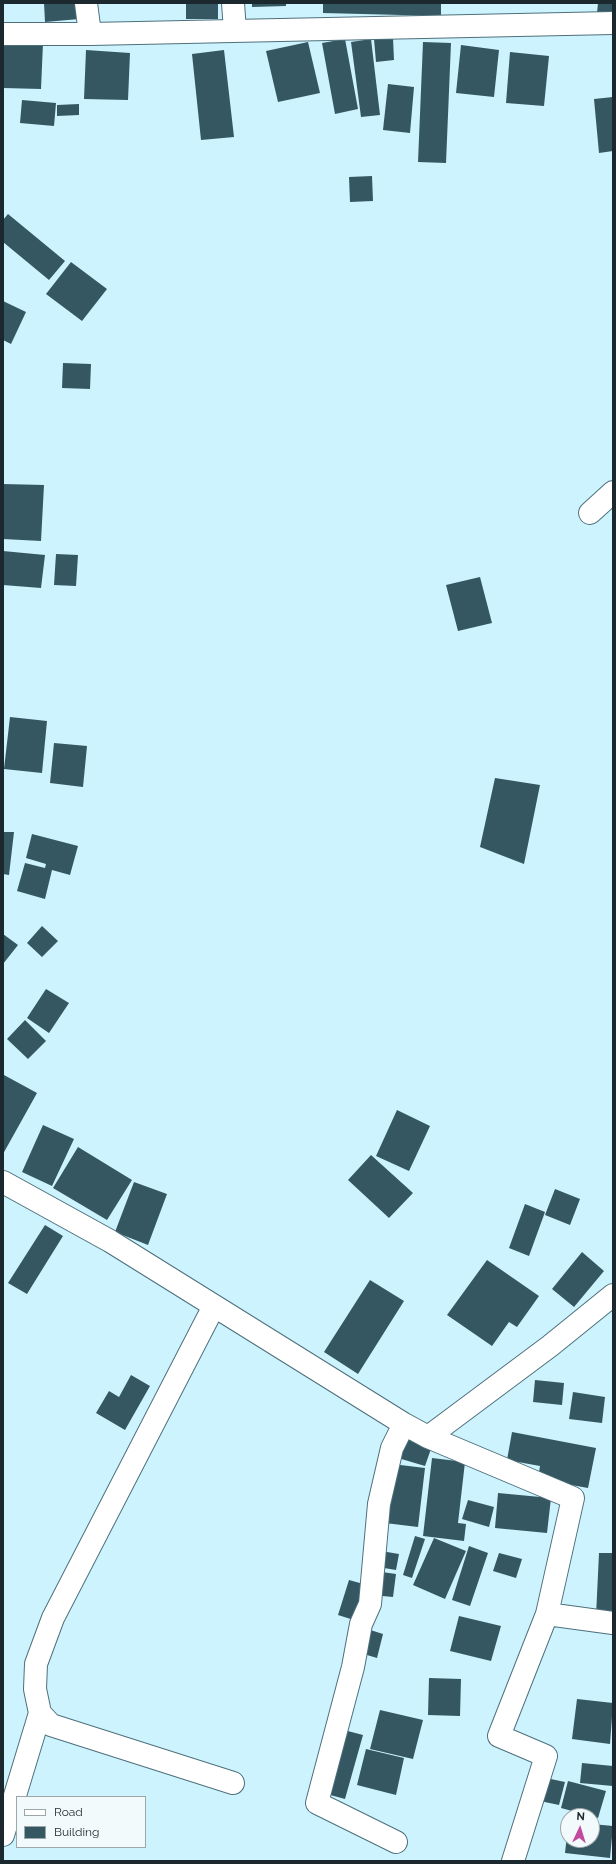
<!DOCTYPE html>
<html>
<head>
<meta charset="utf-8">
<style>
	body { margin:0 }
	#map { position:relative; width:616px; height:1864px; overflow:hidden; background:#cdf3ff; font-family:Raleway,sans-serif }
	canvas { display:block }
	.frame { position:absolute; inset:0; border:4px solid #1b292e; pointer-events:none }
	.legend { position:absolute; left:16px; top:1796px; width:130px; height:52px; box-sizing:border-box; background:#f3fafc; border:1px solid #9da6aa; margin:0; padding:5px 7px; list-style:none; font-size:12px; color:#1b292e }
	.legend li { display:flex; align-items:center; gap:8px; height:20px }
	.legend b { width:20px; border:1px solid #9da6aa }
	.north { position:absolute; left:560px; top:1808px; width:40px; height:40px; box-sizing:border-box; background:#f3fafc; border:1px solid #9da6aa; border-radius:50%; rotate:4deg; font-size:11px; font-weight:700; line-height:16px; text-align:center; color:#1b292e }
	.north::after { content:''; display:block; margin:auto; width:14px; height:18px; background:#c24a9f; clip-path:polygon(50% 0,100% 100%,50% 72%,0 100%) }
</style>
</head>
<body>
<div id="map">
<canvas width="616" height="1864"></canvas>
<div class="frame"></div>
<ul class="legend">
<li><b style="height:5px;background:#fff"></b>Road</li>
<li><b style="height:11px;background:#355761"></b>Building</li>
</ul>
<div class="north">N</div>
</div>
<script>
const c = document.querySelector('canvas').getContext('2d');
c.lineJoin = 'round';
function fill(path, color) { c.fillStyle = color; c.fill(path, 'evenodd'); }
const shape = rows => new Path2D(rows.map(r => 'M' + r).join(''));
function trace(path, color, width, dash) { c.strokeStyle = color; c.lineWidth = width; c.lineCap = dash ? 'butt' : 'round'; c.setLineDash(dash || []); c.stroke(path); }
fill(shape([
	[44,3,78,3,79,19,45,22],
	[186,3,218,3,218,19,186,19],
	[252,3,286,3,286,6,252,7],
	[323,3,441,3,441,16,323,13],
	[598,3,613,3,613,15,597,13],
	[393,38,394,60,376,62,374,39],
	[345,39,358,109,335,114,322,43],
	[371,39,380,115,361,117,351,42],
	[3,42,43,43,41,89,3,88],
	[308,42,320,93,278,102,266,51],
	[423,42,451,43,446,163,418,162],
	[461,45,499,50,494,97,456,93],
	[86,50,130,53,128,100,84,99],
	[224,50,234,137,201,140,192,54],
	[510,52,549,56,544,106,506,103],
	[388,84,414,87,410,133,383,130],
	[613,97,613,151,599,153,594,99],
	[22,100,56,103,54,126,20,123],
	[79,104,79,115,57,116,57,105],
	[372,176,373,201,350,202,349,177],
	[8,214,65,261,49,280,3,242,3,220],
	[71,262,107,289,82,321,46,294],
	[3,301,26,312,11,344,3,340],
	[63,363,91,364,90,389,62,388],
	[3,484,44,485,41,541,3,539],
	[3,551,45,555,41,588,3,585],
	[56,554,78,555,76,586,54,585],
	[480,577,492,623,458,631,446,585],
	[10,717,47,721,42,773,4,769],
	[54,743,87,746,83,787,50,783],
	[495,778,540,785,524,864,480,847],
	[3,832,14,832,9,875,3,874],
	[32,834,78,846,70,875,52,870,45,899,17,891,25,863,45,868,46,864,26,858],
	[42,926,58,941,42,957,27,943],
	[3,934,18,945,3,964],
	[46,989,69,1003,49,1033,27,1018],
	[25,1020,46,1041,28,1059,7,1039],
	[4,1075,37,1093,3,1154,3,1077],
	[397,1110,430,1126,409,1171,376,1156],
	[43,1125,74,1139,52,1186,22,1172],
	[78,1147,132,1180,107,1220,53,1188],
	[371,1155,413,1193,389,1218,348,1180],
	[134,1182,167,1194,148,1245,115,1232],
	[555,1189,580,1199,570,1225,545,1215],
	[525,1204,545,1212,529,1256,509,1248],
	[45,1225,63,1236,27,1294,8,1283],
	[582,1252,604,1271,574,1307,552,1289],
	[487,1260,539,1296,517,1327,509,1322,492,1346,447,1315],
	[370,1280,404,1301,358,1374,324,1352],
	[131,1375,150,1386,125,1430,96,1413,109,1391,119,1397],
	[535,1380,564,1383,562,1405,533,1402],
	[573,1392,605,1397,602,1423,569,1419],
	[512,1432,596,1448,588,1488,538,1479,540,1466,507,1460],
	[405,1437,432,1446,425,1466,398,1458],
	[432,1458,465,1462,458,1523,466,1524,464,1541,423,1536],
	[392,1464,425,1468,418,1527,385,1523],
	[498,1493,551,1498,547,1533,495,1528],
	[468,1500,494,1507,489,1527,462,1519],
	[415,1536,425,1539,412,1578,403,1575],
	[434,1538,466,1551,445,1599,413,1585],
	[469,1546,488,1553,470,1606,452,1600],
	[381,1551,399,1554,396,1570,378,1567],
	[499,1553,522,1559,516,1578,493,1571],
	[599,1553,613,1553,613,1617,596,1616],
	[375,1571,396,1574,393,1597,372,1595],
	[349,1580,367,1585,357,1621,338,1615],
	[459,1616,501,1626,491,1661,450,1651],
	[364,1628,383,1634,377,1658,357,1652],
	[429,1678,461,1679,460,1716,428,1715],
	[577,1699,613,1703,610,1744,572,1739],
	[380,1710,423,1720,413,1759,370,1749],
	[340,1729,363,1735,345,1799,323,1793],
	[366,1749,404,1758,396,1795,357,1785],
	[582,1763,613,1766,613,1786,580,1783],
	[546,1778,565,1782,559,1805,540,1801],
	[568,1781,606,1791,598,1818,561,1808],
	[592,1824,613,1826,610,1858,565,1853,567,1835,568,1840,592,1840]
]), '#355761');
const minor = shape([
	[86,3,90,34,613,23],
	[233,3,235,31],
	[3,34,90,34],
	[590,513,613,492],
	[3,1182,110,1241,404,1424,428,1437,573,1498,547,1614,499,1736,546,1756,513,1861],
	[214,1306,53,1618,36,1664,35,1689,40,1713,51,1725,233,1783],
	[428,1437,550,1346,613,1295],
	[547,1614,613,1623],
	[3,1835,40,1713],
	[396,1842,317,1803,353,1667,361,1624,370,1604,379,1504,392,1448,404,1424]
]);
trace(minor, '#4e707b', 24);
trace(minor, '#fff', 22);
</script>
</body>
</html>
